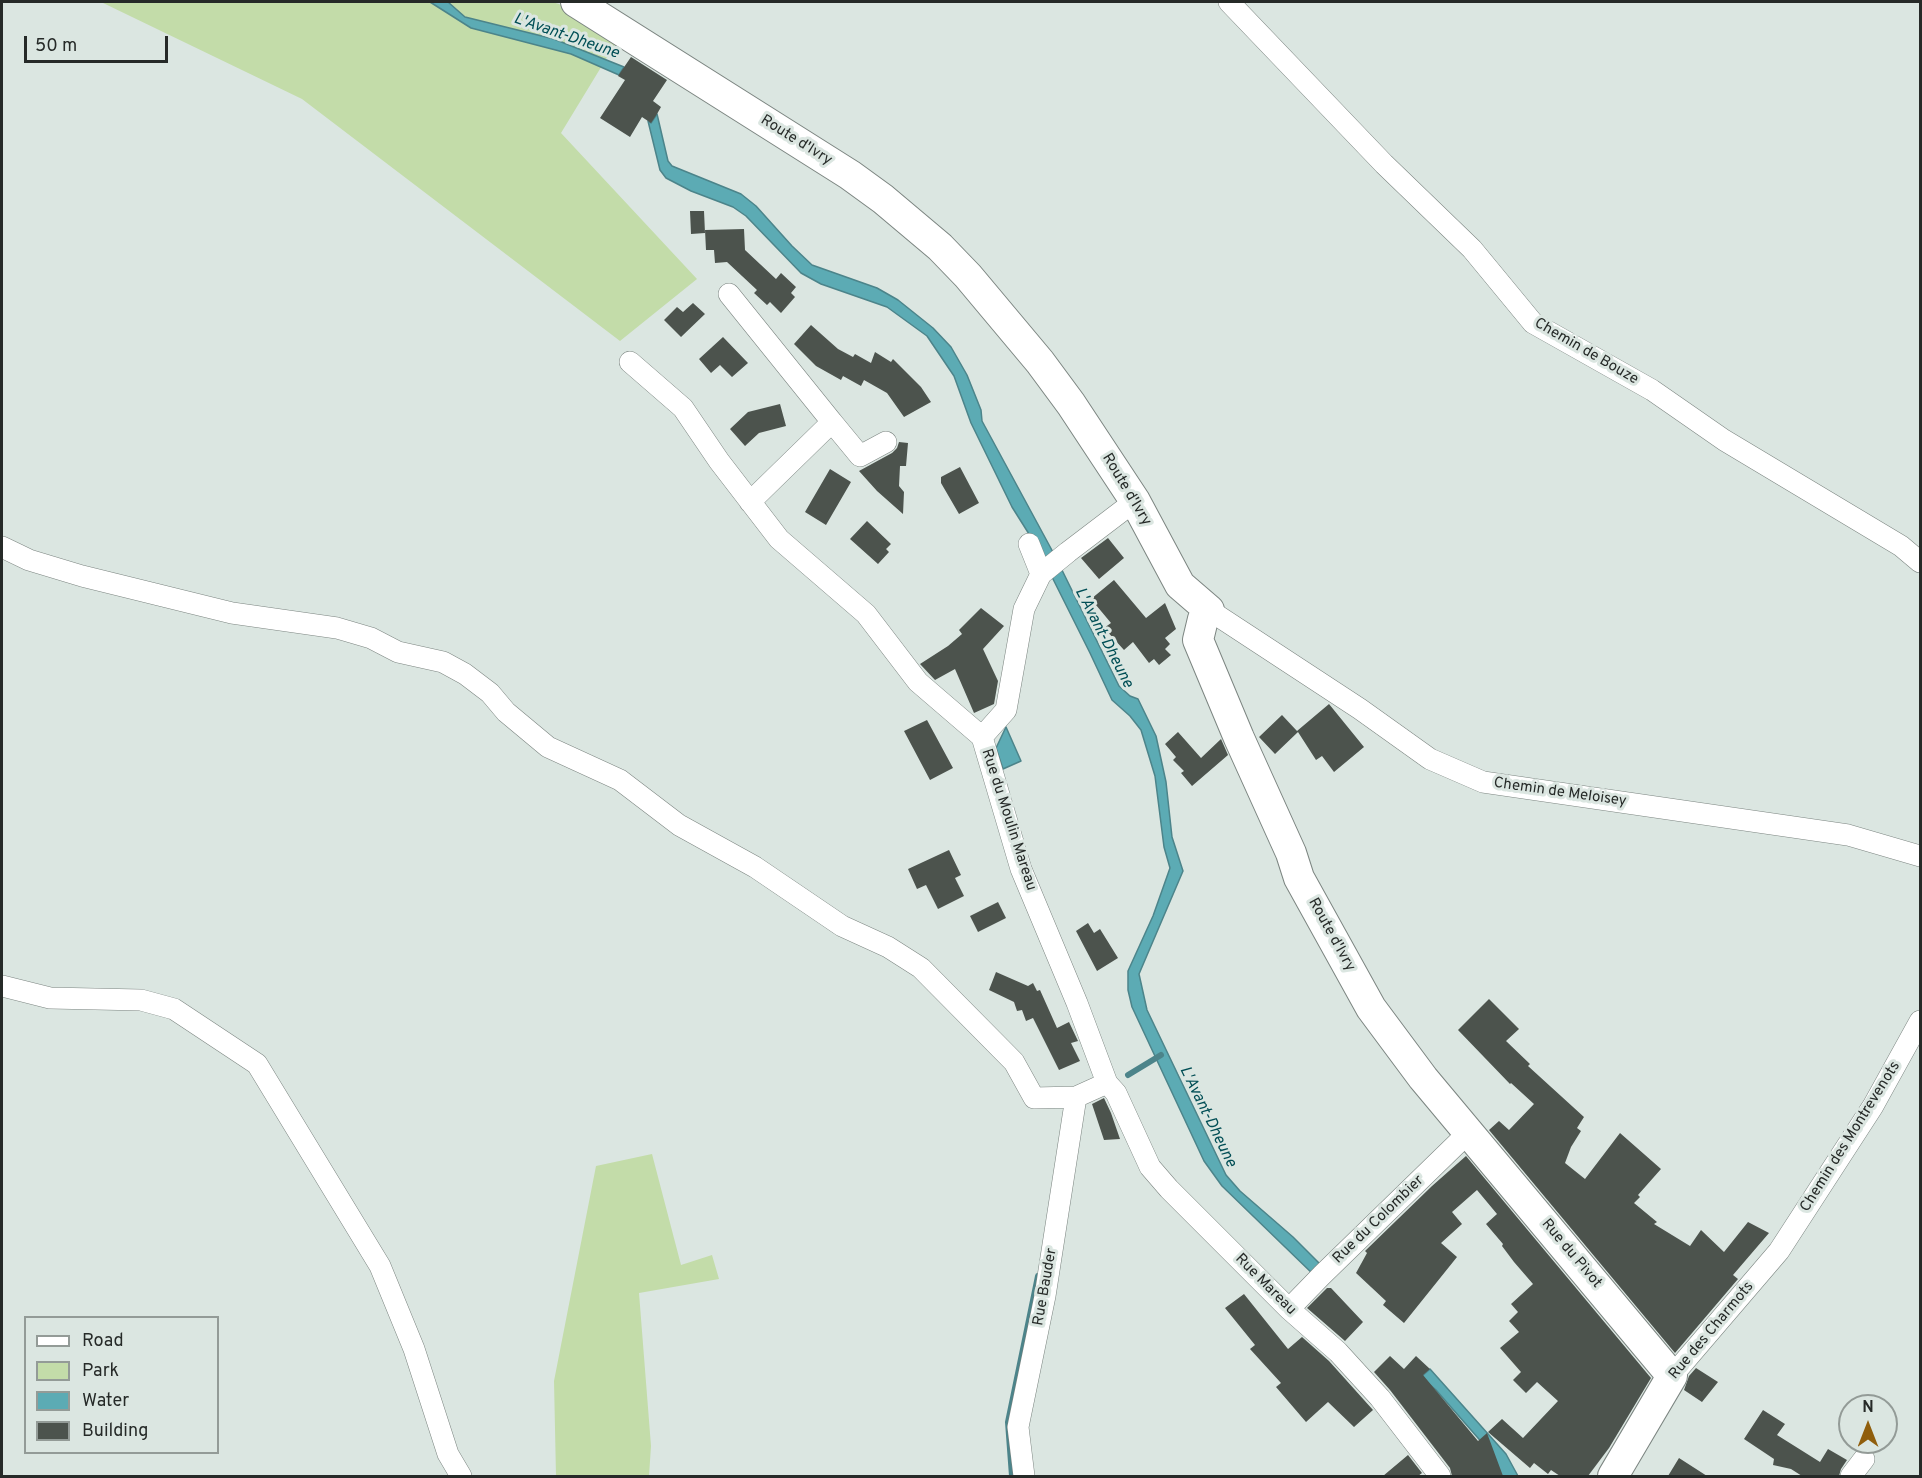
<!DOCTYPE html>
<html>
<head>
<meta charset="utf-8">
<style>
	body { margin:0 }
	#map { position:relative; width:1922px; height:1478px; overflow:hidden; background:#dbe6e1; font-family:Overpass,sans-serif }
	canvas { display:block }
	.frame { position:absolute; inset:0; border:3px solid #262a28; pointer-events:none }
	.legend { position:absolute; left:24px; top:1316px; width:195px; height:138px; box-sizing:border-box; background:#dbe6e1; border:2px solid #939b97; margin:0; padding:8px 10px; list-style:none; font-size:18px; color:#262a28 }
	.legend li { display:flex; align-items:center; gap:12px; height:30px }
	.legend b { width:30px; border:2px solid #939b97 }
	.north { position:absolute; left:1838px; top:1394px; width:60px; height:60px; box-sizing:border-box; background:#dbe6e1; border:2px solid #939b97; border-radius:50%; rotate:0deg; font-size:16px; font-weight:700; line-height:24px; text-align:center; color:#262a28 }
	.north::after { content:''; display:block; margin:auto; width:21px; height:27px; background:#905e0c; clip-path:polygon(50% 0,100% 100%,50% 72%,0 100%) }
	.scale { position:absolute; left:24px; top:36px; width:144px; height:27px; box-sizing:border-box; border:3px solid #262a28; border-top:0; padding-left:8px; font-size:18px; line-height:21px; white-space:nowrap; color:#262a28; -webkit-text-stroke:4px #dbe6e1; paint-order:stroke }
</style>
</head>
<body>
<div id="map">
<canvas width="1922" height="1478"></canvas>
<div class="frame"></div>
<ul class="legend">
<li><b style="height:8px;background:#fff"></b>Road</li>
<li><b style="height:16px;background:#c3dca9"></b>Park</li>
<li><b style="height:16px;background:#5cabb4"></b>Water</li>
<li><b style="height:16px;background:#4c534d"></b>Building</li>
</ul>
<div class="north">N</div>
<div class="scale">50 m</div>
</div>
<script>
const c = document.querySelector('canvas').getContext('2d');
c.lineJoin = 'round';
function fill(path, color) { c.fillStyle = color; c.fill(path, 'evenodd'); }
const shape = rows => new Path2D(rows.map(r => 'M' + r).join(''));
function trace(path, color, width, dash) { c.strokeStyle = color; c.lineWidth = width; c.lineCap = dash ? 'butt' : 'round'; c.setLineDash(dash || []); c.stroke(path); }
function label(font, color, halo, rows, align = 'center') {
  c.font = font + ' Overpass,sans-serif'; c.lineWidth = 6; c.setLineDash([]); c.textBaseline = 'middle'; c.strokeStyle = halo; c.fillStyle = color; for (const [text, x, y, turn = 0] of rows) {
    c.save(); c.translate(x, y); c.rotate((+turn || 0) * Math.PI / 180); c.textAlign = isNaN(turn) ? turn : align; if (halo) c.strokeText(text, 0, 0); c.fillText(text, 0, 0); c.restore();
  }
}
fill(shape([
	[101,2,552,2,559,4,617,41,561,133,697,279,620,341,302,99],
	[652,1154,681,1265,712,1255,719,1279,639,1293,651,1446,649,1476,556,1476,554,1381,596,1166]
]), '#c3dca9');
const water = shape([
	[430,2,448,2,465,17,554,39,624,67,619,75,571,54,471,28,430,2],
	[657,114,668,161,672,166,741,194,756,206,792,246,812,265,877,288,898,300,933,328,951,347,967,375,981,410,982,421,1054,554,1043,562,1029,534,1012,507,971,423,954,376,927,336,887,307,821,284,801,273,746,216,733,207,691,191,666,178,660,170,648,121,651,123,657,114],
	[1059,564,1119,686,1130,696,1138,699,1156,736,1166,782,1172,837,1183,871,1139,974,1147,1010,1226,1175,1240,1191,1293,1237,1324,1268,1316,1277,1222,1186,1204,1161,1132,1007,1128,990,1128,971,1153,916,1170,868,1164,847,1155,776,1141,730,1130,716,1112,700,1090,653,1051,575,1059,564],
	[1006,727,1021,761,1003,769,996,748,1006,727],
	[1430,1369,1506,1454,1518,1476,1502,1476,1492,1454,1436,1390,1421,1377,1430,1369]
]);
fill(water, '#5cabb4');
trace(water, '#4c848a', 1.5);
trace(shape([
	[1128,1075,1161,1055],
	[1012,1476,1008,1422,1038,1276]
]), '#4c848a', 6);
fill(shape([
	[631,57,667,80,653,101,661,107,657,114,651,123,642,117,630,137,600,118,625,80,618,76],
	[690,211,704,211,705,233,691,234],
	[744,229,745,250,776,279,781,273,796,287,791,293,795,297,781,313,770,302,767,305,754,293,757,290,727,262,715,263,714,250,706,250,705,230],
	[693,303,705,314,681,337,664,320,677,307,683,312],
	[811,325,838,349,853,357,855,354,871,363,875,352,891,362,893,359,921,387,931,402,904,417,887,393,864,380,861,386,843,376,841,380,816,366,794,344],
	[723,337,748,363,732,377,720,365,711,373,699,359],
	[780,404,786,426,759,433,745,446,730,429,748,412],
	[899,442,908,443,906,466,900,466,899,486,904,492,903,514,877,491,859,471,892,453,897,448],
	[960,467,979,503,959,514,941,483,941,477],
	[830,469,851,482,826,525,805,512],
	[867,521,891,544,886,549,889,552,878,564,850,539],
	[1108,538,1124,558,1099,579,1081,558],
	[1114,580,1146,618,1165,603,1176,629,1165,638,1170,644,1165,649,1171,655,1159,665,1154,659,1149,663,1133,642,1124,650,1104,628,1111,623,1091,599],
	[981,608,1004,626,983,649,998,681,994,704,974,713,955,669,935,680,920,664,948,646,962,634,959,630],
	[1329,704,1364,747,1334,772,1322,756,1316,760,1298,732,1275,754,1259,737,1282,715,1297,731],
	[927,720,953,768,930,780,904,731],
	[1178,732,1201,758,1221,739,1228,755,1192,786,1181,773,1184,771,1173,760,1176,757,1165,744],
	[949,850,961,875,955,878,964,896,938,909,926,885,917,889,908,869],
	[998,902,1006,918,978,932,970,916],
	[1088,923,1094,933,1100,929,1118,958,1097,971,1076,931],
	[996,972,1028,986,1033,983,1037,991,1040,990,1057,1028,1069,1022,1078,1041,1071,1043,1080,1061,1059,1070,1033,1018,1026,1021,1022,1010,1017,1011,1014,1002,989,990],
	[1489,999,1519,1029,1506,1041,1530,1064,1528,1066,1584,1117,1577,1128,1581,1131,1571,1147,1565,1163,1585,1179,1620,1133,1661,1169,1638,1195,1640,1197,1634,1203,1657,1222,1654,1224,1690,1246,1701,1230,1724,1252,1748,1222,1769,1233,1733,1275,1738,1279,1675,1353,1489,1130,1499,1121,1509,1130,1534,1104,1511,1083,1510,1084,1458,1030],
	[1104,1098,1111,1113,1120,1139,1104,1140,1092,1104],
	[1466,1156,1651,1378,1609,1448,1588,1476,1560,1476,1551,1470,1548,1474,1534,1463,1530,1468,1488,1432,1502,1419,1523,1438,1558,1401,1537,1382,1526,1393,1513,1380,1521,1372,1500,1348,1519,1332,1509,1321,1518,1312,1511,1304,1533,1284,1514,1262,1502,1246,1503,1244,1486,1224,1497,1214,1477,1190,1452,1212,1462,1224,1441,1243,1457,1257,1404,1323,1383,1305,1386,1301,1356,1273,1367,1253,1365,1251,1432,1186],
	[1327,1288,1331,1288,1363,1322,1345,1341,1307,1308],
	[1244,1294,1288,1349,1302,1337,1329,1361,1373,1410,1354,1427,1328,1402,1306,1422,1276,1387,1281,1383,1250,1349,1255,1345,1225,1308],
	[1390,1356,1404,1369,1416,1356,1430,1369,1423,1375,1478,1441,1487,1433,1503,1476,1452,1476,1450,1468,1390,1390,1374,1372],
	[1696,1368,1718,1382,1702,1402,1684,1390,1689,1376],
	[1763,1410,1785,1424,1777,1435,1820,1462,1828,1449,1847,1460,1841,1469,1839,1476,1802,1476,1791,1469,1773,1465,1774,1459,1744,1439],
	[1408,1455,1422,1473,1418,1476,1383,1476],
	[1679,1458,1707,1476,1668,1476]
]), '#4c534d');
const street = shape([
	[1229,2,1384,164,1472,249,1533,323,1652,390,1724,440,1901,546,1920,562],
	[729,294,832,422,750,502],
	[630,362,683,408,719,461,779,539,866,614,918,682,982,737,1021,869,1077,1003,1107,1083,1116,1093,1150,1167,1169,1189,1289,1309,1338,1352,1380,1398,1440,1476],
	[832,422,860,456,886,442],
	[1029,544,1041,574],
	[2,547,29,560,82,576,232,613,337,628,371,638,398,652,443,662,465,674,490,693,506,712,548,747,620,780,679,825,755,867,842,926,888,947,921,968,1014,1062,1034,1098,1076,1097,1107,1083],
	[1209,610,1360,709,1430,759,1483,782,1848,835,1920,856],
	[982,737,1006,710,1024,609,1041,574,1068,552,1135,501],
	[2,986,50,998,141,1000,174,1009,257,1064,380,1266,414,1349,448,1454,461,1476],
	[1289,1309,1322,1275,1469,1132],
	[1672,1376,1779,1251,1873,1106,1920,1021],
	[1024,1476,1018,1427,1045,1296,1076,1097],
	[1851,1476,1864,1459]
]);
const secondary = shape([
	[576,2,850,175,883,199,940,247,968,276,1040,362,1071,404,1135,501,1180,585,1209,610,1203,619,1198,640,1239,738,1291,853,1299,878,1371,1008,1423,1078,1672,1376,1613,1476]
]);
trace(street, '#7c8581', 22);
trace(secondary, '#7c8581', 32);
trace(street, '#fff', 21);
trace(secondary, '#fff', 30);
label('15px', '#262a28', '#dbe6e1', [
	["Route d'Ivry",796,141,32],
	["Chemin de Bouze",1586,352,30],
	["Route d'Ivry",1126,490,59],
	["Chemin de Meloisey",1560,793,8],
	["Rue du Moulin Mareau",1008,820,72],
	["Route d'Ivry",1331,935,61],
	["Chemin des Montrevenots",1851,1137,-58],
	["Rue du Colombier",1379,1220,-44],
	["Rue du Pivot",1571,1254,50],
	["Rue Mareau",1265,1285,45],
	["Rue Bauder",1046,1287,-80],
	["Rue des Charmots",1712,1331,-50]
]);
label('italic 16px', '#014e55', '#dbe6e1', [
	["L'Avant-Dheune",566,37,19],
	["L'Avant-Dheune",1103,638,63],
	["L'Avant-Dheune",1207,1117,64]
]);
</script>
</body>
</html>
